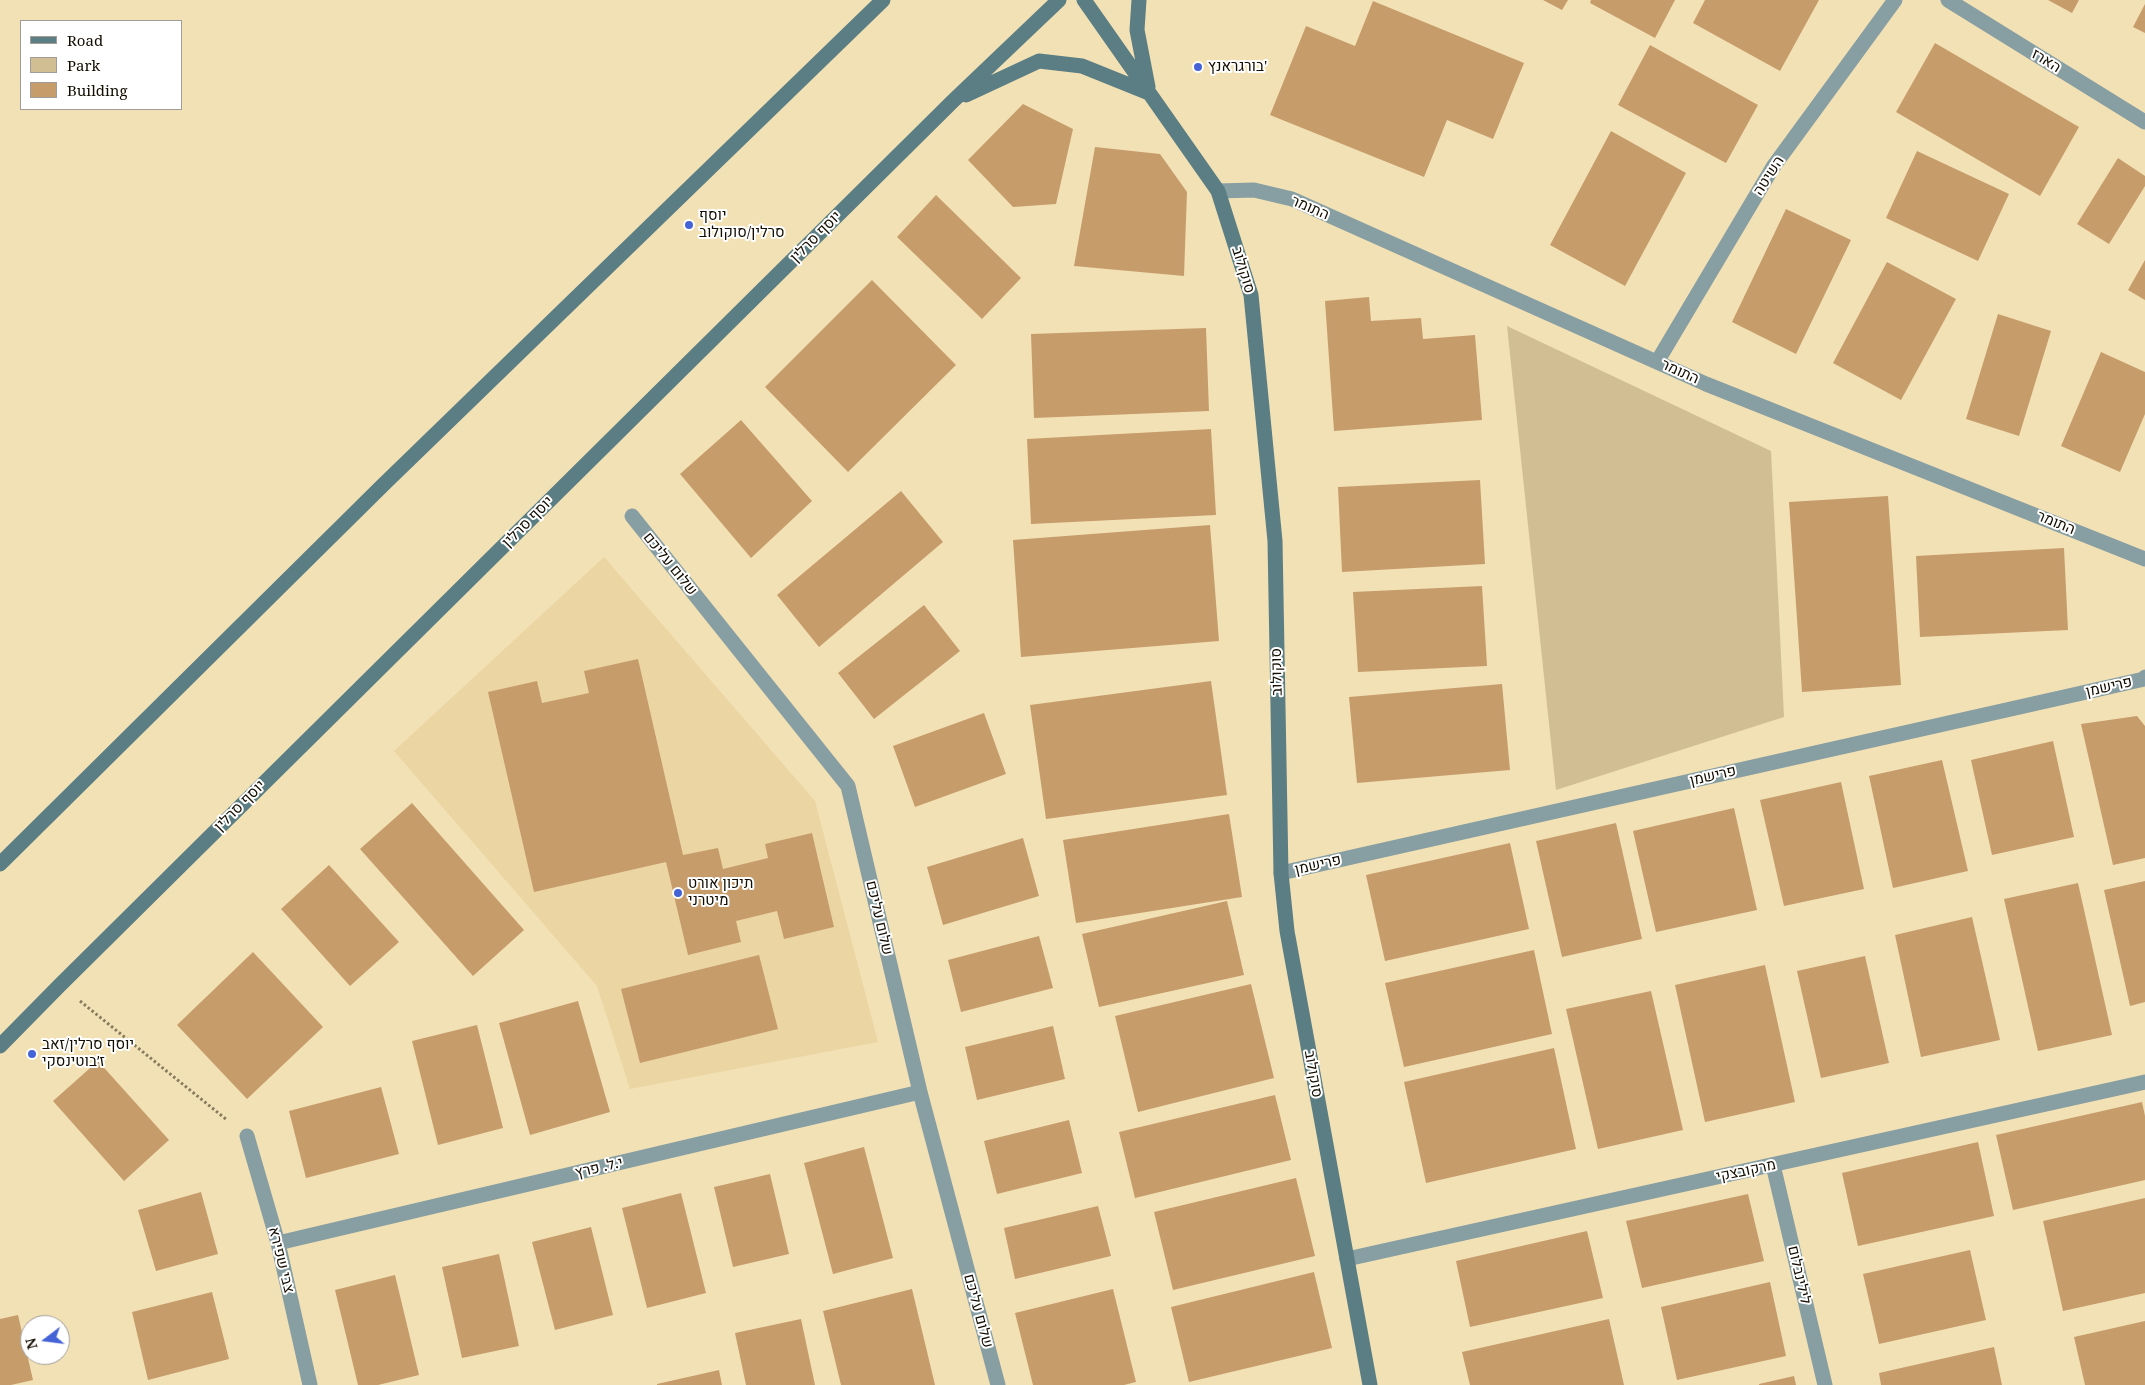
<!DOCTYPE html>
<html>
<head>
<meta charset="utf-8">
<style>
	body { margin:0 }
	#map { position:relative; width:2145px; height:1385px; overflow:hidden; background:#f2e1b5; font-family:"Noto Serif",serif }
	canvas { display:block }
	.legend { position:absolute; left:20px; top:20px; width:162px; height:90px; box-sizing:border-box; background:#fff; border:1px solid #a19e99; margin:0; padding:6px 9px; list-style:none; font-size:15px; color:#130d01 }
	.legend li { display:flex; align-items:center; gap:10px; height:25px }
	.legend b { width:25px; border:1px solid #a19e99 }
	.north { position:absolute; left:20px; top:1315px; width:50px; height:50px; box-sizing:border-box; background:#fff; border:1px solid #a19e99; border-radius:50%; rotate:255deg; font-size:14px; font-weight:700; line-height:20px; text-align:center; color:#130d01 }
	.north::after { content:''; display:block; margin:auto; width:18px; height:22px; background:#4563d6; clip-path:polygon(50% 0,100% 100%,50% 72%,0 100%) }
</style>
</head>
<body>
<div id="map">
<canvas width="2145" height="1385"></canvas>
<ul class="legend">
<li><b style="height:6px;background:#5a7e83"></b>Road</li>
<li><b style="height:14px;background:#d1bf93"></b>Park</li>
<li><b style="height:14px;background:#c79c6b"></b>Building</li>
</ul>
<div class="north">N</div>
</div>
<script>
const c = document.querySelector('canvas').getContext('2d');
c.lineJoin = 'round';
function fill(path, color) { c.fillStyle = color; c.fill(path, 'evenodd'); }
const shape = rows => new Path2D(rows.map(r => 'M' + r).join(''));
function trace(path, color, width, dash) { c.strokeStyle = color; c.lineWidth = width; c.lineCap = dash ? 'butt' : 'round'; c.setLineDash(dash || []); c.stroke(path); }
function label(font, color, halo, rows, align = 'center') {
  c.font = font + ' "Noto Serif",Heebo,serif'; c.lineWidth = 4; c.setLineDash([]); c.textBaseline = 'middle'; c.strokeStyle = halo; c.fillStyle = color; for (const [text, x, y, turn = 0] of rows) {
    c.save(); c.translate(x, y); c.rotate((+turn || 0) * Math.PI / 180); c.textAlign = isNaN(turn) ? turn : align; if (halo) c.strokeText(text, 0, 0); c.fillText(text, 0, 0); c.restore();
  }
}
fill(shape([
	[604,557,815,801,878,1042,630,1089,597,986,394,751]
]), '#ead5a3');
fill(shape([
	[1507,326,1771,451,1784,717,1556,790]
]), '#d1bf93');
fill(shape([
	[1543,0,1568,0,1562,10],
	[1591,0,1675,0,1655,38,1590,3],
	[1705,0,1819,0,1780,71,1693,23],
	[2048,0,2079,0,2072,13],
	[1373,1,1524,63,1493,139,1447,120,1424,177,1270,115,1306,26,1355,46],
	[2145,4,2145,33,2133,27],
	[1935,43,2079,127,2040,196,1896,112],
	[1650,45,1758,105,1726,163,1618,105],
	[1023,104,1073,129,1056,204,1013,207,968,160],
	[1611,131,1686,173,1625,286,1550,245],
	[1095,147,1160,154,1187,192,1184,276,1074,266],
	[1917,151,2009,194,1978,261,1886,218],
	[2118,158,2145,176,2145,186,2109,244,2077,224],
	[936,195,1021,278,982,319,897,237],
	[1786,209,1851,240,1796,354,1732,322],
	[2145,260,2145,300,2128,290],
	[1887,262,1956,299,1901,400,1833,363],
	[872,280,956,365,848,472,765,387],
	[1369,297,1371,321,1421,318,1423,339,1475,335,1482,420,1334,431,1325,301],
	[1998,314,2051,331,2019,436,1966,419],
	[1206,328,1209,411,1034,418,1031,334],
	[2101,352,2145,372,2145,414,2120,472,2061,446],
	[741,420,812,501,751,558,680,474],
	[1211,429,1216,515,1031,524,1027,439],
	[1480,480,1485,564,1342,572,1338,487],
	[901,491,943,542,819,647,777,595],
	[1888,496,1901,685,1802,692,1789,502],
	[1210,525,1219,641,1021,657,1013,540],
	[2064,548,2068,630,1920,637,1916,556],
	[1482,586,1487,666,1358,672,1353,592],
	[924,605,960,651,874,719,838,673],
	[638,659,683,855,718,848,723,869,768,858,765,844,812,833,834,927,784,939,777,911,736,921,741,942,688,955,666,862,534,892,488,692,537,681,542,703,589,693,584,671],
	[1211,681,1227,795,1046,819,1030,705],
	[1502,684,1510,770,1357,783,1349,697],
	[984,713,1006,774,915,807,893,746],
	[2137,716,2145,726,2145,858,2113,865,2081,724],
	[2053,741,2074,837,1992,855,1971,760],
	[1942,760,1968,871,1893,888,1869,776],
	[1841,782,1864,889,1784,906,1760,800],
	[412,803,524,930,473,976,360,849],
	[1734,808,1757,910,1656,932,1633,831],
	[1229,814,1242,897,1076,923,1063,840],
	[1616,823,1642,939,1562,957,1536,841],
	[1023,838,1039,896,943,925,927,867],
	[1510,843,1529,929,1385,961,1366,875],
	[329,865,399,942,350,986,281,909],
	[2145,881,2145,1002,2130,1006,2104,890],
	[2078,883,2112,1035,2038,1051,2004,899],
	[1227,901,1244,975,1099,1007,1082,934],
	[1972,917,2000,1040,1921,1057,1895,935],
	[1039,936,1053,988,961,1012,948,960],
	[1534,950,1552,1034,1404,1067,1385,983],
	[253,952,323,1027,247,1099,177,1025],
	[759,955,778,1029,640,1063,621,989],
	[1865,956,1889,1063,1821,1078,1797,971],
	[1765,965,1795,1102,1705,1122,1675,985],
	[1251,984,1274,1078,1138,1112,1115,1016],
	[1651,991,1683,1130,1598,1149,1566,1009],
	[578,1001,610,1112,530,1135,499,1023],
	[477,1025,503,1128,438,1145,412,1041],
	[1053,1026,1065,1079,977,1100,965,1047],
	[1554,1048,1576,1149,1426,1183,1404,1082],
	[98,1061,169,1140,124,1181,53,1101],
	[381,1087,399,1154,306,1178,289,1111],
	[1275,1095,1291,1160,1135,1198,1119,1132],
	[2142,1102,2145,1116,2145,1180,2013,1210,1996,1135],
	[1069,1120,1082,1173,997,1194,984,1141],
	[1978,1142,1994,1216,1858,1246,1842,1173],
	[864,1147,893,1258,833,1274,804,1163],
	[770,1174,789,1254,733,1267,714,1187],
	[1296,1178,1315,1256,1173,1290,1154,1212],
	[201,1192,218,1254,156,1271,138,1210],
	[681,1193,706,1293,647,1308,622,1208],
	[1748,1194,1764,1261,1642,1288,1626,1221],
	[2145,1198,2145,1293,2063,1311,2043,1221],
	[1098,1206,1111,1256,1015,1279,1004,1228],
	[591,1227,613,1315,555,1330,532,1242],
	[1587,1231,1603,1298,1470,1327,1456,1261],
	[1970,1250,1986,1320,1879,1344,1863,1274],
	[499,1254,519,1346,462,1358,442,1267],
	[1314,1272,1332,1348,1189,1382,1171,1307],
	[395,1275,419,1375,378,1385,358,1385,335,1290],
	[1770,1282,1786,1356,1677,1380,1661,1307],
	[912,1289,935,1385,841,1385,823,1311],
	[1113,1289,1136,1382,1124,1385,1033,1385,1015,1313],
	[212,1292,229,1359,148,1380,132,1312],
	[18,1315,33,1380,11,1385,0,1385,0,1319],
	[801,1319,815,1385,746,1385,735,1333],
	[1609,1319,1624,1385,1470,1385,1462,1352],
	[2145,1321,2145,1385,2085,1385,2074,1337],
	[1994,1347,2002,1385,1881,1385,1879,1373],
	[719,1370,722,1385,657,1385,657,1384],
	[1794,1376,1796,1385,1759,1385,1759,1384]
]), '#c79c6b');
trace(shape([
	[80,1001,227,1120]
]), '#877b5f', 3, [2.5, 2.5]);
trace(shape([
	[1948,0,2145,122],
	[1218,191,1254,190,1292,199,1706,384,2145,559],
	[1657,362,1773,167,1895,0],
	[632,516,848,786,920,1092,998,1385],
	[1281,873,2144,679,2145,677],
	[247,1136,278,1243,310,1385],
	[1773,1165,1825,1385],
	[278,1243,920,1092],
	[1347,1259,2145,1082]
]), '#879ea2', 15);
trace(shape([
	[1084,0,1218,191,1251,295,1275,541,1281,873,1287,931,1370,1385],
	[1139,0,1137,30,1148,87],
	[966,95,1039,61,1082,66,1149,93],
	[0,864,382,486,883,0],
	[0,1046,60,985,953,101,1059,0]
]), '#5a7e83', 15);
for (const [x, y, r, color] of [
	[1198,67,5,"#4563d6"],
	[689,225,5,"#4563d6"],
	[678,893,5,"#4563d6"],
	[32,1054,5,"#4563d6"]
]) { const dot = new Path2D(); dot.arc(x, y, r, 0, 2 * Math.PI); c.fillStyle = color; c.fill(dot); trace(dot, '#fff', 2); }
label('15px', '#130d01', '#fff', [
	["הארז",2046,61,32],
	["השיטה",1769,176,-57],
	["התומר",1310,208,23],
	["יוסף סרלין",816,237,-45],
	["סוקולוב",1243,270,73],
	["התומר",1680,372,24],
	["יוסף סרלין",528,522,-45],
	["התומר",2056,523,22],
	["שלום עליכם",670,564,51],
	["סוקולוב",1277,672,-91],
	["פרישמן",2109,687,-13],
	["פרישמן",1713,776,-13],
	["יוסף סרלין",240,806,-45],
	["פרישמן",1318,865,-13],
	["שלום עליכם",879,918,77],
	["סוקולוב",1313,1074,80],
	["י.ל. פרץ",599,1168,-13],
	["מרקובצקי",1746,1171,-12],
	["צבי שפירא",281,1260,76],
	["לילינבלום",1799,1275,77],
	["שלום עליכם",978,1311,75]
]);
label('15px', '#130d01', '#fff', [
	["בורגראנץ'",1208,67],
	["יוסף",699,216],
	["סרלין/סוקולוב",699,233],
	["תיכון אורט",688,884],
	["מיטרני",688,901],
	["יוסף סרלין/זאב",42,1045],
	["ז׳בוטינסקי",42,1062]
], 'left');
</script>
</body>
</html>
